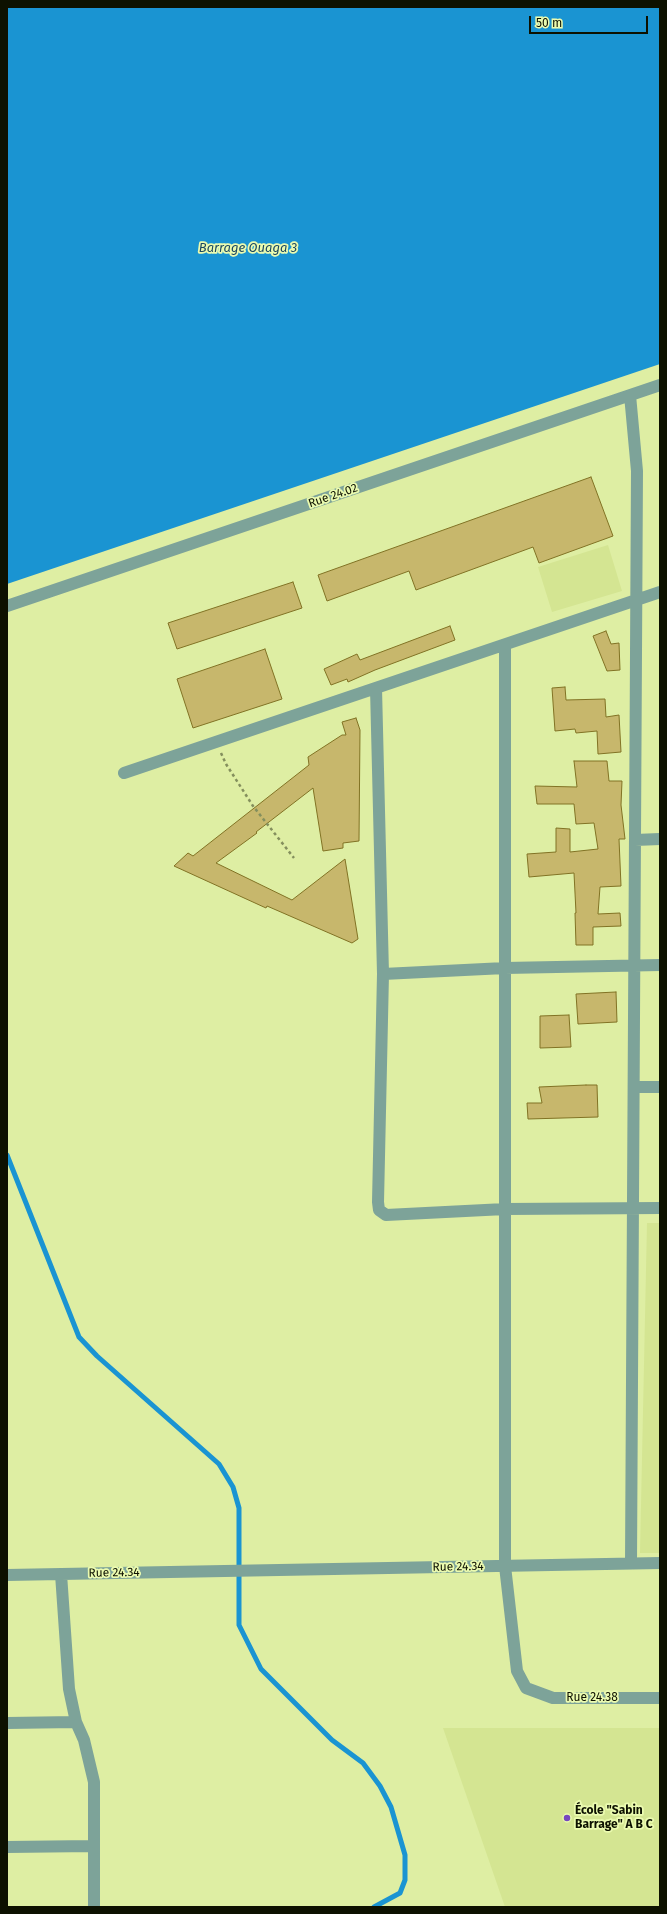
<!DOCTYPE html>
<html>
<head>
<meta charset="utf-8">
<style>
	body { margin:0 }
	#map { position:relative; width:667px; height:1914px; overflow:hidden; background:#deeea3; font-family:"Fira Sans",sans-serif }
	canvas { display:block }
	.frame { position:absolute; inset:0; border:8px solid #0d1100; pointer-events:none }
	.scale { position:absolute; left:529px; top:16px; width:119px; height:18px; box-sizing:border-box; border:2px solid #0d1100; border-top:0; padding-left:5px; font-size:12px; line-height:14px; white-space:nowrap; color:#0d1100; -webkit-text-stroke:3px #ebfbb0; paint-order:stroke }
</style>
</head>
<body>
<div id="map">
<canvas width="667" height="1914"></canvas>
<div class="frame"></div>
<div class="scale">50 m</div>
</div>
<script>
const c = document.querySelector('canvas').getContext('2d');
c.lineJoin = 'round';
function fill(path, color) { c.fillStyle = color; c.fill(path, 'evenodd'); }
const shape = rows => new Path2D(rows.map(r => 'M' + r).join(''));
function trace(path, color, width, dash) { c.strokeStyle = color; c.lineWidth = width; c.lineCap = dash ? 'butt' : 'round'; c.setLineDash(dash || []); c.stroke(path); }
function label(font, color, halo, rows, align = 'center') {
  c.font = font + ' "Fira Sans",sans-serif'; c.lineWidth = 3.5; c.setLineDash([]); c.textBaseline = 'middle'; c.strokeStyle = halo; c.fillStyle = color; for (const [text, x, y, turn = 0] of rows) {
    c.save(); c.translate(x, y); c.rotate((+turn || 0) * Math.PI / 180); c.textAlign = isNaN(turn) ? turn : align; if (halo) c.strokeText(text, 0, 0); c.fillText(text, 0, 0); c.restore();
  }
}
fill(shape([
	[608,545,622,591,552,612,538,567],
	[647,1223,660,1223,660,1553,640,1553],
	[443,1728,660,1728,660,1907,505,1907]
]), '#d4e592');
fill(shape([
	[7,7,660,7,660,364,7,584]
]), '#1a94d2');
trace(shape([
	[7,1155,79,1337,97,1356,219,1464,233,1487,239,1508,239,1625,261,1669,332,1740,363,1763,380,1786,391,1807,405,1855,405,1880,400,1893,374,1907]
]), '#1a94d2', 5);
const building = shape([
	[591,477,613,536,539,563,533,547,416,590,409,571,327,601,318,575,591,477],
	[293,582,302,608,177,649,168,623,293,582],
	[450,626,455,640,375,670,348,682,347,679,331,685,324,669,357,654,360,660,450,626],
	[606,631,611,644,619,643,620,670,607,671,593,636,606,631],
	[265,649,282,699,193,728,177,679,265,649],
	[565,687,566,700,605,699,606,717,619,715,621,752,598,754,597,731,576,733,575,729,555,731,552,688,565,687],
	[356,718,360,730,359,841,343,843,343,848,323,851,313,788,256,832,257,833,216,863,292,900,345,859,358,939,352,943,267,906,266,908,174,866,188,853,193,856,309,765,308,757,342,735,346,735,342,722,356,718],
	[574,761,607,761,609,781,622,781,621,805,625,839,619,839,621,886,600,887,598,914,620,913,621,926,593,927,593,945,576,945,575,913,576,913,574,873,529,877,527,854,556,852,556,828,570,829,570,852,598,849,594,823,576,824,574,804,537,804,535,786,577,787,574,761],
	[616,992,617,1022,578,1024,576,994,616,992],
	[569,1015,571,1047,540,1048,540,1016,569,1015],
	[586,1085,597,1085,598,1117,528,1119,527,1103,542,1103,539,1087,586,1085]
]);
fill(building, '#c7b76c');
trace(building, '#817224', 1);
trace(shape([
	[221,753,226,764,253,806,294,858]
]), '#848f5d', 2.5, [3, 3]);
trace(shape([
	[630,395,637,471,631,1563],
	[7,606,660,385],
	[505,645,505,1566,517,1671,526,1688,553,1698,660,1698],
	[376,688,383,974,378,1202,379,1210,386,1215,505,1209,660,1208],
	[124,773,660,592],
	[635,840,660,839],
	[383,974,505,968,660,965],
	[634,1087,660,1087],
	[61,1574,69,1689,76,1722,84,1740,94,1782,94,1907],
	[7,1575,660,1563],
	[7,1723,76,1722],
	[7,1847,93,1846]
]), '#7da399', 12);
for (const [x, y, r, color] of [
	[567,1818,4,"#7647bf"]
]) { const dot = new Path2D(); dot.arc(x, y, r, 0, 2 * Math.PI); c.fillStyle = color; c.fill(dot); trace(dot, '#ebfbb0', 1.5); }
label('12px', '#0d1100', '#ebfbb0', [
	["Rue 24.02",333,496,-19],
	["Rue 24.34",458,1567,-1],
	["Rue 24.34",114,1573,-1],
	["Rue 24.38",592,1698]
]);
label('bold 12px', '#0d1100', '#ebfbb0', [
	["École \"Sabin",575,1811],
	["Barrage\" A B C",575,1825]
], 'left');
label('italic 13px', '#1a4761', '#ebfbb0', [
	["Barrage Ouaga 3",248,248]
]);
</script>
</body>
</html>
